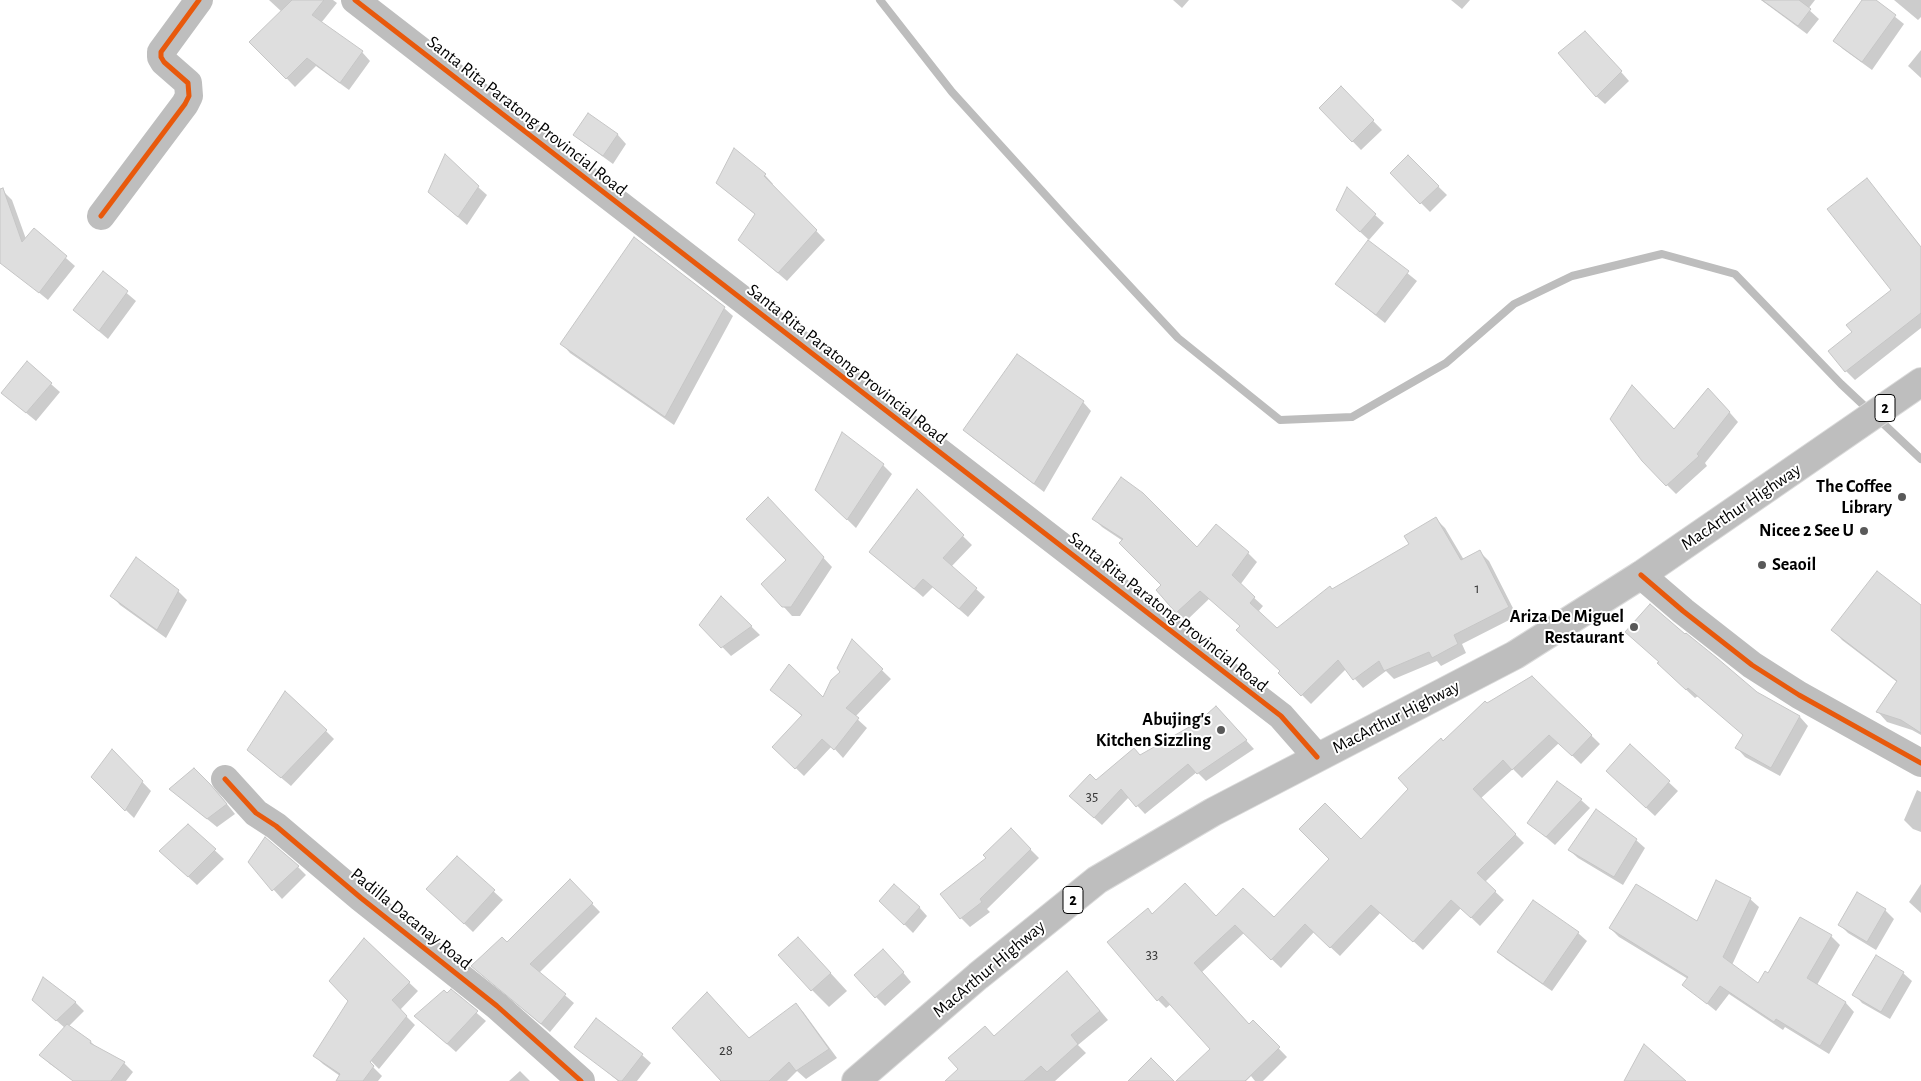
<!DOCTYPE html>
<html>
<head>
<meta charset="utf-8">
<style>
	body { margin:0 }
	canvas { display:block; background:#fff }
</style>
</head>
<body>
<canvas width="1921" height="1081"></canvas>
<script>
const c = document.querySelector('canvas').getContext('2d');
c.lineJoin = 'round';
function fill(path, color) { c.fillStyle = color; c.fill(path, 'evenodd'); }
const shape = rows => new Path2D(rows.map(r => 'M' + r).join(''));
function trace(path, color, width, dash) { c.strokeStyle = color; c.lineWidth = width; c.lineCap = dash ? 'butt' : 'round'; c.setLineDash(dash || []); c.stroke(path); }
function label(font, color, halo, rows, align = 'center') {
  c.font = font + ' "Alegreya Sans",sans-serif'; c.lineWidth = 4; c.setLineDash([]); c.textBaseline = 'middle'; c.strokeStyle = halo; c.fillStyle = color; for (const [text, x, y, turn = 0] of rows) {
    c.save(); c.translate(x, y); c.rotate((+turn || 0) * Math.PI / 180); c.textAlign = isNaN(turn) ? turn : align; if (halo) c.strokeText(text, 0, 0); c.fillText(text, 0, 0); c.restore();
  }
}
fill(shape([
	[269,0,333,0,337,3,321,23,362,52,370,61,349,90,316,66,295,87,251,42,282,12],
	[1173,0,1189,0,1182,8],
	[1451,0,1470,0,1462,9],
	[1761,0,1815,0,1808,9,1819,19,1807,34],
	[1863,0,1874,0,1904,24,1872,70,1843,49,1834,40],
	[1894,0,1921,0,1921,17,1918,20],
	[1594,41,1629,81,1605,104,1596,96],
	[1921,50,1921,78,1908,66],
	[1341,88,1382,130,1361,150,1320,108],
	[588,115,618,135,626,144,613,164,584,143,575,135],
	[1408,157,1447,195,1430,212,1391,173],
	[765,175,773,184,772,185,825,240,787,281,739,240,756,215,717,183],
	[478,187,487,195,467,225,429,192],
	[1875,189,1921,247,1921,328,1855,380,1846,371,1893,290],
	[4,192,12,200,26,239,34,230,75,266,48,300,4,264,0,220,0,195],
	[1375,215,1384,223,1369,240,1346,219],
	[1369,242,1417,281,1385,323,1336,284],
	[103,273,136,301,108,339,74,310],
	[724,308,733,316,674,425,570,353,562,344],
	[27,363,60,392,36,421,2,393],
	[1717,398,1738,422,1705,463,1707,466,1676,494,1643,461,1674,430],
	[1083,402,1091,411,1044,492,973,438,964,430],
	[883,465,892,474,856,528,826,499],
	[917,491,972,545,951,567,985,597,968,617,933,587,923,597,880,560],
	[776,507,832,567,800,616,792,616,783,606,788,560],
	[1094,519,1197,548,1248,553,1257,562,1240,585,1263,606,1258,612,1277,630,1332,590,1411,544,1436,519,1445,528,1464,560,1480,552,1489,561,1517,616,1462,644,1466,653,1441,666,1437,661,1394,679,1386,671,1363,688,1346,669,1311,704,1280,673,1282,671,1241,626,1210,598,1186,621,1177,612,1163,585,1123,541,1102,527],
	[178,591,187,600,166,638,120,605,112,596],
	[721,597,760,635,731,656,701,625],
	[1921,607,1921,735,1912,730,1887,722,1878,712,1897,682,1842,640,1833,630],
	[852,641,891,679,855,717,867,728,843,758,832,746,804,776,782,755,802,716,772,690,824,699,842,672],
	[1667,672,1756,693,1800,717,1808,726,1780,776,1745,757,1737,748,1744,735,1698,696,1695,698],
	[1532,677,1600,744,1581,764,1559,743,1522,778,1513,769,1480,799,1524,843,1485,882,1504,900,1480,926,1461,908,1423,950,1381,912,1340,956,1314,932,1281,968,1244,933,1202,972,1250,1025,1253,1022,1287,1057,1263,1081,1255,1081,1251,1076,1246,1081,1178,1081,1211,1049,1171,1004,1166,1008,1158,1000,1153,915,1274,919,1361,841,1410,789,1443,742,1487,705],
	[1224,716,1254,749,1206,781,1197,772,1145,814,1129,797,1102,825,1079,804,1096,781,1140,756],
	[326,731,334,739,291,786,248,750],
	[1630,746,1678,791,1655,816,1616,780],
	[112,750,151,791,134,818,92,777],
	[194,769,219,794,235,814,217,827,170,789],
	[1917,790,1921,792,1921,832,1913,829,1904,820],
	[1581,800,1590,808,1555,845,1529,823],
	[188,825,224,859,197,885,169,859],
	[1011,830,1039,858,987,909,990,912,970,927,961,918,988,858],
	[1636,840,1645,848,1623,885,1578,858,1569,850],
	[457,858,503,900,473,932,437,898],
	[249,862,298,867,306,875,282,899],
	[570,881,600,912,539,973,574,1003,550,1032,482,974,507,943],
	[1921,884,1921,913,1909,902],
	[1858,894,1885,910,1894,919,1876,950,1848,933,1840,925],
	[1750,899,1759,907,1732,965,1758,984,1768,975,1831,936,1840,945,1817,985,1846,1003,1854,1012,1829,1054,1785,1027,1783,1030,1729,994,1716,1011,1684,985,1688,979,1619,937,1610,928,1697,923],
	[881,901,919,907,927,916,913,933],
	[1578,933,1587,941,1552,991,1507,960,1498,952],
	[364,940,418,991,400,1010,415,1025,379,1069,366,1056,364,1058,382,1076,378,1081,337,1081,340,1076,323,1064,314,1055,350,1000],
	[815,956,847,991,829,1007,812,990],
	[892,959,911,982,885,1006,876,997],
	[1903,973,1912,981,1890,1019,1862,1003,1854,994],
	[1075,981,1108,1020,1078,1045,1086,1053,1055,1081,947,1081,994,1038],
	[451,991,486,1021,456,1052,425,1025],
	[75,1002,84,1011,69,1026,91,1042,99,1050,124,1063,133,1072,126,1081,74,1081,50,1064,41,1055,65,1028,42,1008],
	[796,1004,804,1013,837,1058,806,1079,797,1071,787,1081,723,1081,749,1040],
	[576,1046,642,1055,651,1063,637,1081,618,1081],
	[520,1071,530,1081,509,1081]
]), '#0003');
trace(shape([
	[880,0,952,92,1070,222,1178,338,1280,420,1352,417,1446,363,1514,304,1572,276,1662,254,1735,274,1841,384,1921,459]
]), '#bdbdbd', 8);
const building = shape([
	[292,0,324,0,312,15,363,51,340,83,307,58,286,79,249,42,292,0],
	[1762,0,1799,0,1811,9,1798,26,1762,0],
	[1862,0,1876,0,1896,15,1862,62,1833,41,1862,0],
	[1585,31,1622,71,1596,97,1558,53,1585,31],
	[1341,86,1374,120,1352,142,1319,108,1341,86],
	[588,113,618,134,603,156,573,135,588,113],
	[734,148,766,174,764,176,817,230,778,273,738,240,755,214,716,183,734,148],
	[445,154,479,186,458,217,428,192,445,154],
	[1408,155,1439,186,1420,204,1390,173,1408,155],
	[1867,178,1921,247,1921,313,1845,372,1828,351,1852,332,1846,325,1891,290,1827,209,1867,178],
	[1347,187,1376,214,1360,232,1336,210,1347,187],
	[3,188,22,242,34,228,67,256,39,293,0,263,0,189,3,188],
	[634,237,725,307,665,417,560,344,634,237],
	[1368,240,1409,271,1376,315,1335,284,1368,240],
	[103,271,128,291,99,331,73,310,103,271],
	[1017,354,1084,401,1034,484,963,430,1017,354],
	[27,361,52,383,26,413,1,393,27,361],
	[1632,385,1674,429,1708,388,1730,412,1697,454,1699,456,1666,486,1642,461,1610,419,1632,385],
	[842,432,884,464,847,520,815,490,842,432],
	[1121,477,1143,493,1197,547,1216,524,1249,552,1232,575,1255,597,1250,603,1277,628,1330,586,1332,589,1409,544,1404,536,1436,517,1461,560,1480,550,1509,607,1454,635,1458,644,1432,658,1429,652,1384,671,1379,661,1353,680,1338,660,1301,696,1278,673,1280,671,1236,630,1240,626,1200,591,1176,613,1156,590,1161,585,1119,543,1123,539,1092,519,1121,477],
	[917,489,964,535,943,558,977,588,959,609,923,579,914,589,869,552,917,489],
	[768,497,824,557,791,607,782,607,761,584,786,560,746,519,768,497],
	[136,557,179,590,157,630,110,596,136,557],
	[1877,571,1921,605,1921,733,1901,720,1876,712,1897,681,1831,630,1877,571],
	[721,596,752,626,721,648,699,625,721,596],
	[1650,604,1685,634,1686,633,1717,658,1757,692,1800,716,1771,768,1735,748,1743,735,1688,688,1686,690,1657,663,1659,662,1625,632,1650,604],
	[852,639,883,669,846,708,859,718,834,750,822,739,795,769,772,747,802,715,770,690,789,664,823,697,831,680,840,672,837,668,852,639],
	[1532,676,1592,735,1572,756,1549,735,1512,770,1503,760,1473,789,1516,834,1477,873,1496,891,1471,918,1451,900,1413,942,1371,905,1330,948,1305,924,1271,960,1235,925,1194,963,1249,1024,1253,1020,1280,1047,1245,1081,1176,1081,1210,1049,1162,996,1157,1001,1107,942,1148,908,1152,914,1185,883,1216,916,1243,888,1274,917,1329,859,1299,829,1325,803,1361,839,1408,789,1398,778,1441,738,1443,741,1485,701,1487,703,1532,676],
	[285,691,327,730,281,778,247,750,285,691],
	[1216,706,1247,740,1197,774,1188,764,1136,807,1121,789,1094,818,1069,796,1090,774,1096,780,1134,748,1140,755,1198,722,1216,706],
	[1630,744,1670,781,1646,808,1606,771,1630,744],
	[112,749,143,781,125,811,91,777,112,749],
	[194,768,210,784,227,804,207,819,169,789,194,768],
	[1557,781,1582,799,1546,837,1527,823,1557,781],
	[1596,809,1637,839,1614,877,1568,850,1596,809],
	[188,824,216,849,188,877,159,851,188,824],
	[1011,828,1031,849,980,899,982,902,960,919,940,894,986,858,983,855,1011,828],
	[265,837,299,866,272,891,248,862,265,837],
	[457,856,495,890,464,924,426,889,457,856],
	[570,879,593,903,530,964,566,994,541,1024,471,966,502,937,507,942,570,879],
	[1716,880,1751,898,1723,957,1758,983,1765,971,1768,973,1800,917,1832,935,1807,978,1846,1002,1820,1046,1776,1019,1774,1022,1720,986,1707,1004,1682,985,1688,977,1609,928,1636,884,1697,921,1716,880],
	[894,884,920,907,904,925,879,901,894,884],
	[1857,892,1886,909,1867,942,1838,925,1857,892],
	[1533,900,1579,932,1543,984,1497,952,1533,900],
	[798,937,831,973,811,991,778,955,798,937],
	[364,938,410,982,392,1000,407,1016,370,1062,374,1066,363,1081,336,1081,340,1074,313,1056,348,1001,329,981,364,938],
	[883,949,904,972,875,998,854,975,883,949],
	[1876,955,1904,972,1881,1012,1852,995,1876,955],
	[1067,971,1100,1011,1071,1035,1078,1044,1047,1072,1041,1066,1024,1081,945,1081,958,1069,948,1058,985,1026,994,1036,1067,971],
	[43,977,76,1002,56,1021,32,1000,43,977],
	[451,989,478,1011,447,1044,414,1016,444,990,447,993,451,989],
	[707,992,749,1038,796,1003,829,1049,796,1071,789,1062,769,1081,721,1081,672,1028,707,992],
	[596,1018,643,1054,622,1081,619,1081,574,1047,596,1018],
	[67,1024,91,1041,90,1043,125,1062,111,1081,73,1081,39,1055,67,1024],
	[1644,1044,1686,1081,1624,1081,1644,1044],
	[1151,1058,1174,1081,1128,1081,1151,1058]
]);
fill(building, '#dedede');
trace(building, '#c6c6c6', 1);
const highway = shape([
	[856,1081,978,976,1097,880,1213,812,1515,655,1641,575,1921,382]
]);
trace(highway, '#dbdbdb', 30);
trace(shape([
	[355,0,1281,716,1317,757],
	[101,216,185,104,189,96,188,83,164,62,161,57,161,52,199,0],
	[1641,575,1683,611,1752,665,1799,695,1921,763],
	[225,779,256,813,276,826,361,898,497,1006,581,1081]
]), '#bebebe', 28);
trace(highway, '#bebebe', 28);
trace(shape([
	[355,0,1281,716,1317,757],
	[101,216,185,104,189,96,188,83,164,62,161,57,161,52,199,0],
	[1641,575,1683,611,1752,665,1799,695,1921,763],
	[225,779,256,813,276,826,361,898,497,1006,581,1081]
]), '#e8590c', 5);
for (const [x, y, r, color] of [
	[1902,497,5,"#595959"],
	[1864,531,5,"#595959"],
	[1762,565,5,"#595959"],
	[1634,627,5,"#595959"],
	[1221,730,5,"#595959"]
]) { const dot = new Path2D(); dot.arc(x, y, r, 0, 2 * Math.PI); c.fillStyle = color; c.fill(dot); trace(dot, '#fff', 2); }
label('15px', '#383838', null, [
	["1",1477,588],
	["35",1092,796],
	["33",1152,954],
	["28",726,1050]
]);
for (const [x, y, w] of [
	[1885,408,20],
	[1073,900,20]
]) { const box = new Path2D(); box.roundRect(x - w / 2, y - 13.5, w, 27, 4); c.fillStyle = '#fff'; c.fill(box); trace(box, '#000', 1); }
label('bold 16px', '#000', null, [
	["2",1885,408],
	["2",1073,900]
]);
label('18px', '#000', '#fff', [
	["Santa Rita Paratong Provincial Road",527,116,38],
	["Santa Rita Paratong Provincial Road",847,364,38],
	["MacArthur Highway",1741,507,-34],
	["Santa Rita Paratong Provincial Road",1168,612,38],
	["MacArthur Highway",1396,717,-27],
	["Padilla Dacanay Road",411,919,39],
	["MacArthur Highway",989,969,-40]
]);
label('bold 18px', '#000', '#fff', [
	["The Coffee",1892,487],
	["Library",1892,508],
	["Nicee 2 See U",1854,531],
	["Seaoil",1772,565,"left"],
	["Ariza De Miguel",1624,617],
	["Restaurant",1624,638],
	["Abujing's",1211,720],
	["Kitchen Sizzling",1211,741]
], 'right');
</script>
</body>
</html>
